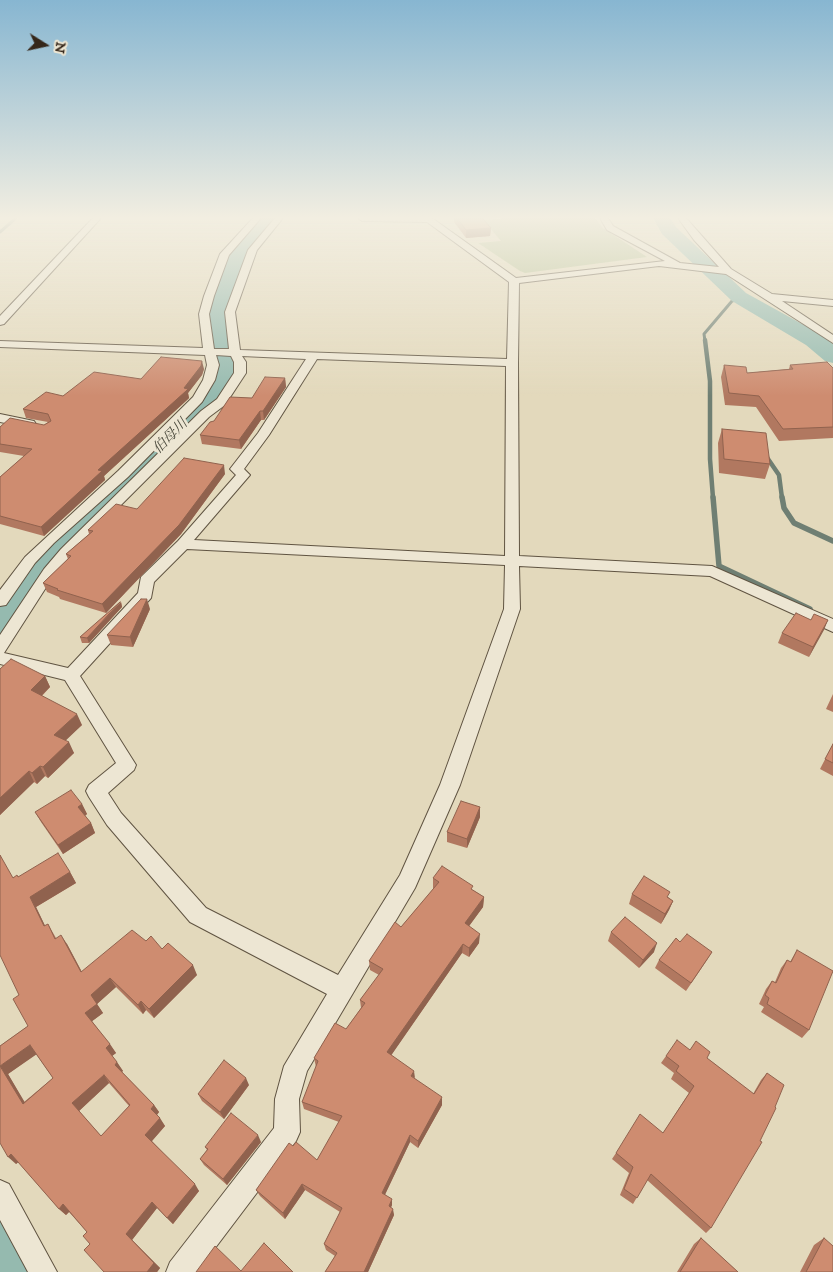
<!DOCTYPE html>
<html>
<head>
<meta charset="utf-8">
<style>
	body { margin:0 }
	#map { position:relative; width:833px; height:1272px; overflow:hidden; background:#e3d9bc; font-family:"IM FELL DW Pica",serif }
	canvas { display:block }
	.north { position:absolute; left:20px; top:20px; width:50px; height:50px; -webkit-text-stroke:4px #ede6d3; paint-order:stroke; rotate:100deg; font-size:14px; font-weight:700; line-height:20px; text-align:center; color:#35271a }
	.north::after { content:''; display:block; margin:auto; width:18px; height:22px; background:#35271a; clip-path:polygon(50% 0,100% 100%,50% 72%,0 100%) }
</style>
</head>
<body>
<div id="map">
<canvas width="833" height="1272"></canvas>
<div class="north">N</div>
</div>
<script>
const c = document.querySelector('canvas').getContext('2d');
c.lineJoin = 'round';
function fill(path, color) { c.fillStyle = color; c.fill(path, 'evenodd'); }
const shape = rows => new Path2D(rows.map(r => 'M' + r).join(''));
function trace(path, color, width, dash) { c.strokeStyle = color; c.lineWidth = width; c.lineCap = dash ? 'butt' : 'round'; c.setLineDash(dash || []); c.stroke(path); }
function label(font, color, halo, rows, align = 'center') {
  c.font = font + ' "IM FELL DW Pica","Noto Serif JP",serif'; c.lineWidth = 5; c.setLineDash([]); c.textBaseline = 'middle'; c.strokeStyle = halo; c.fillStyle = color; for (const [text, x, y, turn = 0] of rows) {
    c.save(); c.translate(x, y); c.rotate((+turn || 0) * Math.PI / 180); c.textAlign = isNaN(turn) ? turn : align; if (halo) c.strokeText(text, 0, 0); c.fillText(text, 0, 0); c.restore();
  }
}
fill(shape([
	[507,218,595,218,603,228,647,257,525,273,520,271,478,243,501,241,483,220]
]), '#b4bf91');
trace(shape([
	[0,232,16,218],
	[705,341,704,334,732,301,742,298]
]), '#6f7f73', 3);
trace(shape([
	[705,340,710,381,710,459,713,498],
	[766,456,779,475,782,498]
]), '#6f7f73', 4.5);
trace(shape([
	[713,497,719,566,810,609],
	[782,497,784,508,794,523,833,541]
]), '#6f7f73', 5.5);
fill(shape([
	[258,218,276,218,249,250,226,319,235,374,230,386,218,404,46,578,12,632,0,636,0,599,24,564,200,394,206,386,211,374,204,319,231,249,258,218],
	[653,218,670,218,676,227,746,293,822,335,833,344,833,363,825,361,806,345,732,301,662,234,653,218],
	[0,1213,20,1222,45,1272,0,1272,0,1213]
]), '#95baaf');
const minor = shape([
	[93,218,101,218,4,324,0,325,0,316,93,218],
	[253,218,261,218,229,255,214,296,209,314,214,349,229,349,225,312,248,250,275,218,283,218,257,250,235,312,240,350,507,359,509,282,427,222,362,221,358,218,432,218,516,278,665,261,607,230,600,218,608,218,613,226,680,263,719,267,694,240,678,218,686,218,731,269,772,294,833,300,833,306,782,301,833,335,833,343,726,274,659,266,519,283,518,363,519,556,712,566,833,619,833,632,710,576,519,566,520,609,460,785,415,888,307,1071,299,1099,300,1132,296,1141,197,1272,166,1272,170,1262,274,1128,275,1099,284,1066,327,994,190,922,107,825,89,797,86,791,89,785,116,763,65,680,0,664,0,635,44,569,61,549,201,411,217,399,234,373,234,362,231,356,216,355,219,365,215,380,202,402,128,477,54,543,35,563,6,605,0,606,0,590,25,557,118,471,193,397,203,380,207,365,205,355,0,347,0,341,203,348,199,314,204,296,220,254,253,218],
	[242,356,306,359,258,433,230,469,236,475,178,541,141,577,138,593,68,668,4,653,54,575,71,555,209,417,225,405,246,373,246,362,242,356],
	[317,359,506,366,505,556,194,540,250,475,244,469,269,435,317,359],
	[187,549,505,565,504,609,440,785,400,875,338,975,206,908,121,813,108,793,134,770,136,765,80,676,151,598,154,582,187,549],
	[0,414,34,421,36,424,30,428,0,422,0,414],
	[0,1180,9,1184,57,1272,28,1272,0,1220,0,1180]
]);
trace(minor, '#605442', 2);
fill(minor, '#ede6d3');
fill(shape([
	[454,218,482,218,491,228,490,236,466,238,454,222],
	[724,365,747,373,789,369,790,365,833,368,833,438,779,441,756,407,725,405,721,377],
	[204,369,202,375,188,393,189,398,187,400,104,476,105,480,44,536,0,524,0,477,24,456,0,452,0,427,44,425,48,422,26,418,23,409,63,396,141,379],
	[285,378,286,387,264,420,261,420,241,449,202,444,200,435,214,421],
	[722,429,770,464,765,479,719,473,718,443],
	[225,474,181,534,106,613,60,599,59,597,47,592,43,583,68,559,66,554,89,534,88,530,137,509],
	[121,602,122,607,89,643,82,643,80,637],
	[150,609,133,647,111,645,107,635],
	[811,620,828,620,809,657,778,643,782,633],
	[0,669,45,676,50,687,42,696,82,725,65,740,74,753,48,778,45,776,37,784,34,782,0,815],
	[833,694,833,712,826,709],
	[833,744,833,776,820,769],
	[82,804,87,814,85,816,91,823,95,833,63,854,41,822,35,812],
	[480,807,480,817,467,848,447,842,447,832],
	[70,872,76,883,36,907,45,926,48,924,56,938,67,944,82,972,146,941,162,949,197,975,154,1018,146,1010,143,1014,116,987,97,1004,103,1013,92,1021,116,1053,112,1056,123,1071,122,1072,154,1105,159,1112,157,1115,165,1126,152,1141,199,1191,173,1224,157,1208,132,1240,160,1268,157,1272,104,1272,90,1244,87,1232,69,1212,66,1215,59,1209,18,1162,16,1164,0,1046,28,1026,19,995,13,877],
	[36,1054,53,1078,24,1102,8,1074],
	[109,1083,129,1106,101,1136,79,1111],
	[433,878,473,890,484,897,483,907,469,926,479,943,469,957,462,953,391,1055,442,1105,418,1148,410,1142,385,1194,392,1205,391,1207,394,1215,368,1272,325,1272,335,1256,326,1250,324,1244,340,1212,305,1190,285,1219,260,1196,256,1190,293,1146,317,1160,339,1122,304,1109,302,1102,316,1067,314,1058,346,1029,361,1008,360,1000,379,975,370,970,369,961,401,927,434,888,433,888],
	[632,894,668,897,673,901,669,910,661,924,629,904],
	[611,932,654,952,639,968,608,941],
	[680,942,712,952,707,960,686,991,655,968,659,960],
	[797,950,809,1030,802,1038,761,1012,764,1007,759,1004,766,989,772,981,775,982,781,968,787,960,790,962],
	[690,1050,707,1058,753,1094,761,1080,767,1073,711,1228,706,1233,647,1180,633,1204,620,1195,629,1173,612,1159,616,1153,663,1133,689,1093,671,1079,674,1073,661,1063,666,1056],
	[249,1085,224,1119,202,1101,198,1094],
	[261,1142,227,1185,204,1165,200,1159,207,1150,205,1147],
	[701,1238,738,1272,677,1272,694,1244],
	[824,1238,833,1272,800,1272,814,1245]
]), '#b17860');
fill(shape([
	[491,228,490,236,466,238,466,230],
	[202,361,204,369,202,375,188,393,189,398,187,400,104,476,105,480,44,536,41,527,98,470,184,388],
	[285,378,286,387,264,420,263,411],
	[260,411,261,420,241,449,239,440],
	[224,465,225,474,181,534,106,613,102,604],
	[147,599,150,609,133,647,130,637],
	[121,602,122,607,89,643,87,638],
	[828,620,824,630,809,657,813,647],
	[45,676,50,687,36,701,31,690],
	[77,714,82,725,60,746,54,735],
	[69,742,74,753,48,778,43,767],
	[40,766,45,776,37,784,32,773],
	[29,771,34,782,0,815,0,798],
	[82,804,87,814,83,817,78,807],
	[480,807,480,817,467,848,467,839],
	[91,823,95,833,63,854,58,845],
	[70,872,76,883,36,907,50,936,44,926,30,897],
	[484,897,483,907,464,933,465,923],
	[673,901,669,910,661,924,665,914],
	[480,934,479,943,469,957,469,948],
	[61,935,67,944,87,982,81,972],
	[657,943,654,952,639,968,643,960],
	[463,944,462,953,388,1060,387,1052],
	[193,965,197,975,154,1018,149,1009],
	[110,978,116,987,97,1004,103,1013,91,1022,85,1013,91,995],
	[141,1001,146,1010,143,1014,138,1005],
	[110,1044,116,1053,112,1056,106,1048],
	[30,1045,37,1054,8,1074,30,1111,23,1104,0,1066],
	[117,1062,123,1071,120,1073,115,1065],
	[414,1071,415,1078,411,1076],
	[104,1075,109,1083,79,1111,72,1103],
	[246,1078,249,1085,224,1119,220,1112],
	[442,1097,442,1105,418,1148,418,1141],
	[154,1105,159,1112,156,1116,151,1109],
	[160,1118,165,1126,151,1142,145,1135],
	[258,1135,261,1142,227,1185,223,1179],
	[410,1135,410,1142,383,1199,382,1193],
	[11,1154,20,1161,16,1164,8,1157],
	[195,1184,199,1191,173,1224,167,1218],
	[302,1184,305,1190,285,1219,283,1213],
	[392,1199,392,1205,389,1212,389,1206],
	[152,1202,157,1208,132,1240,160,1268,157,1272,147,1272,126,1234],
	[63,1204,70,1211,66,1215,59,1209],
	[393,1209,394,1215,368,1272,364,1272]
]), '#90624e');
const building = shape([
	[457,218,482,218,491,228,466,230,457,218],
	[161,357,202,361,201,366,184,388,188,389,186,391,98,470,102,471,41,527,0,516,0,477,32,449,0,444,0,427,10,418,44,425,51,421,48,414,23,409,46,392,63,396,94,372,141,379,161,357],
	[827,362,833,368,833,427,783,429,759,396,729,393,724,365,746,367,747,373,793,369,790,365,827,362],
	[265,377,285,378,263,411,260,411,239,440,200,435,210,422,214,421,230,397,252,398,265,377],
	[722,429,766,433,770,464,724,459,722,429],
	[184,458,224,465,179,525,102,604,57,590,58,589,43,583,71,556,66,554,93,531,88,530,116,504,137,509,184,458],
	[141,599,147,599,130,637,107,635,141,599],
	[120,602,87,638,80,637,120,602],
	[796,613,811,620,814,614,828,620,813,647,782,633,796,613],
	[11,659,45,676,31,690,77,714,54,735,69,742,43,767,40,766,32,773,29,771,0,798,0,669,11,659],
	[833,744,833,763,825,759,833,744],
	[71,790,82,804,78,807,91,823,58,845,35,812,71,790],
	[461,801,480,807,467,839,447,832,461,801],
	[58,853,70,872,30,897,44,926,48,924,55,939,61,935,81,972,132,930,146,941,151,936,162,949,168,943,193,965,149,1009,141,1001,138,1005,110,978,91,995,97,1004,85,1013,110,1044,106,1048,117,1062,115,1065,154,1105,151,1109,160,1118,145,1135,195,1184,167,1218,152,1202,126,1234,154,1263,147,1272,104,1272,84,1250,90,1244,83,1236,87,1232,63,1204,59,1209,11,1154,8,1157,0,1143,0,1046,28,1026,13,999,19,995,0,955,0,855,13,878,17,875,18,877,58,853],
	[30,1045,53,1078,23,1104,0,1066,30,1045],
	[104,1075,130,1105,101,1136,72,1103,104,1075],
	[442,866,473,886,471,889,484,897,465,923,480,934,469,948,463,944,387,1052,414,1071,411,1076,442,1097,418,1141,410,1135,382,1193,392,1199,389,1206,393,1209,364,1272,325,1272,337,1253,324,1244,342,1208,302,1184,283,1213,256,1190,289,1143,293,1146,296,1142,317,1160,342,1116,302,1102,318,1061,314,1058,335,1023,346,1029,365,1003,360,1000,383,969,369,961,395,922,401,927,439,882,433,878,442,866],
	[644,876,670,892,667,897,673,901,665,914,632,894,644,876],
	[625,917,657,943,643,960,611,932,625,917],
	[687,934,712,952,691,983,659,960,676,938,680,942,687,934],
	[797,950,833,971,809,1030,767,1004,769,998,765,995,772,981,776,983,787,960,791,962,797,950],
	[677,1040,690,1050,696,1041,710,1052,707,1058,754,1094,767,1073,784,1085,775,1107,776,1108,760,1141,762,1142,711,1228,651,1174,637,1198,624,1189,633,1167,616,1153,640,1114,663,1133,694,1086,676,1071,679,1066,666,1056,677,1040],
	[224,1060,246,1078,220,1112,198,1094,224,1060],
	[231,1113,258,1135,223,1179,200,1159,208,1149,205,1147,231,1113],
	[701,1238,738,1272,680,1272,701,1238],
	[824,1238,833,1246,833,1272,806,1272,824,1238],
	[264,1243,293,1272,196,1272,215,1246,241,1271,264,1243]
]);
fill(building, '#ce8c70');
trace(building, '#90624e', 1);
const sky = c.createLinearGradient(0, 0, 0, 396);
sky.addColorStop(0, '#87b6d1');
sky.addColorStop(0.55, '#f2eee1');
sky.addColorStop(1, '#f2eee100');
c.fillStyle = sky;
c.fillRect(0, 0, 833, 396);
label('italic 14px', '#4d4c3f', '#ede6d3', [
	["伯母川",171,437,-45]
]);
</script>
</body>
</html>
